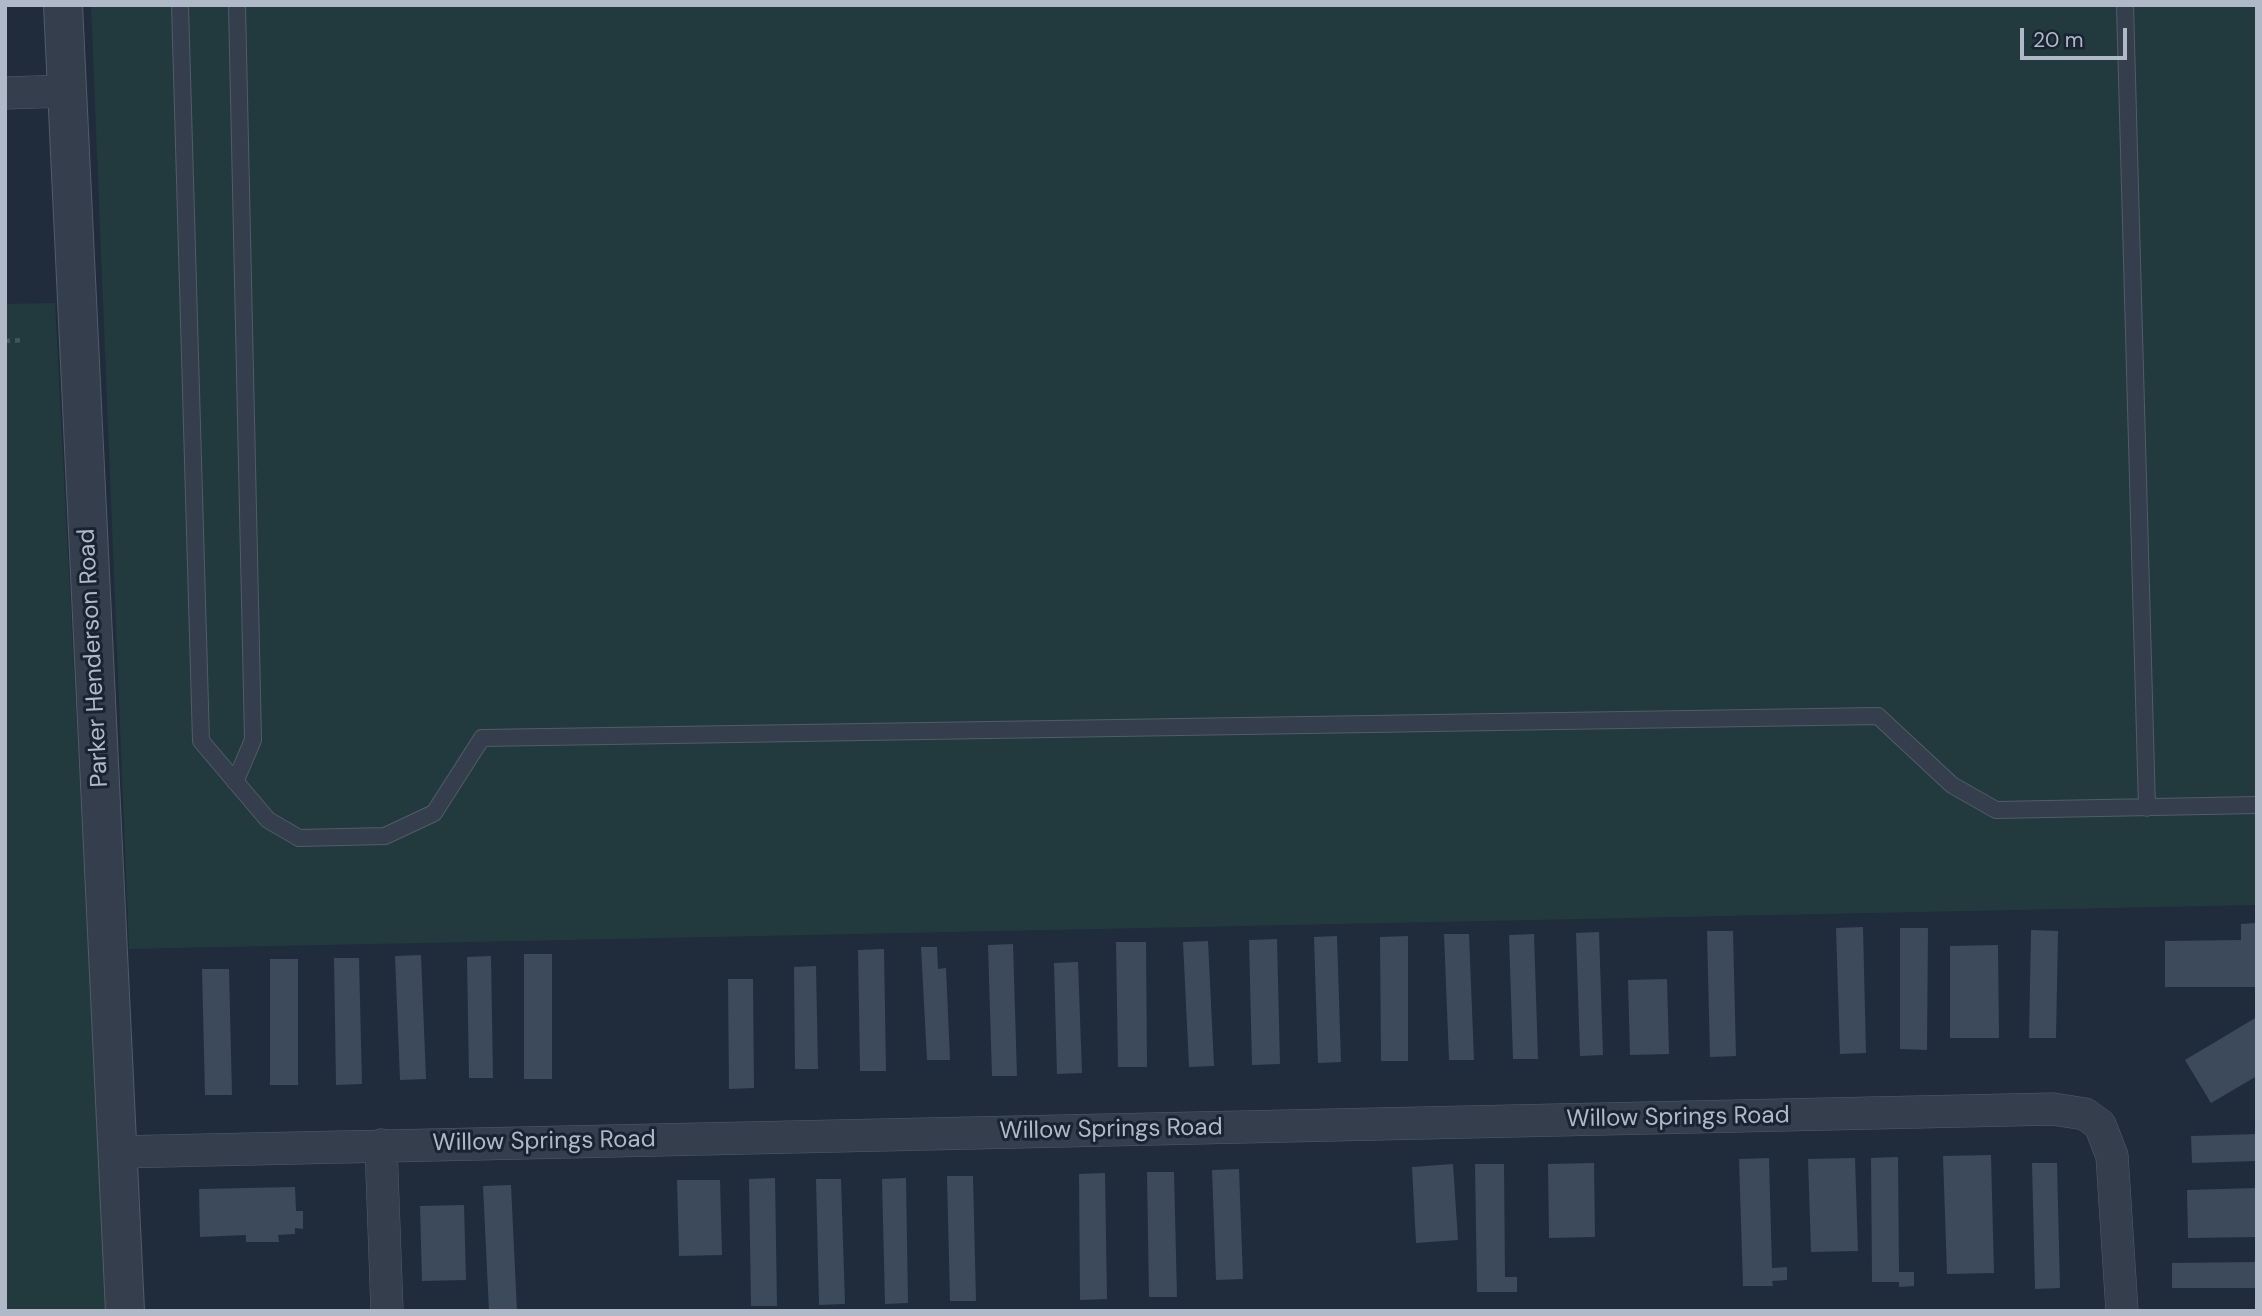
<!DOCTYPE html>
<html>
<head>
<meta charset="utf-8">
<style>
	body { margin:0 }
	#map { position:relative; width:2262px; height:1316px; overflow:hidden; background:#202c3c; font-family:"DM Sans",sans-serif }
	canvas { display:block }
	.frame { position:absolute; inset:0; border:7px solid #afb9c8; pointer-events:none }
	.scale { position:absolute; left:2020px; top:28px; width:107px; height:32px; box-sizing:border-box; border:4px solid #afb9c8; border-top:0; padding-left:9px; font-size:21px; line-height:24px; white-space:nowrap; color:#afb9c8; -webkit-text-stroke:5px #192331; paint-order:stroke }
</style>
</head>
<body>
<div id="map">
<canvas width="2262" height="1316"></canvas>
<div class="frame"></div>
<div class="scale">20 m</div>
</div>
<script>
const c = document.querySelector('canvas').getContext('2d');
c.lineJoin = 'round';
function fill(path, color) { c.fillStyle = color; c.fill(path, 'evenodd'); }
const shape = rows => new Path2D(rows.map(r => 'M' + r).join(''));
function trace(path, color, width, dash) { c.strokeStyle = color; c.lineWidth = width; c.lineCap = dash ? 'butt' : 'round'; c.setLineDash(dash || []); c.stroke(path); }
function label(font, color, halo, rows, align = 'center') {
  c.font = font + ' "DM Sans",sans-serif'; c.lineWidth = 6; c.setLineDash([]); c.textBaseline = 'middle'; c.strokeStyle = halo; c.fillStyle = color; for (const [text, x, y, turn = 0] of rows) {
    c.save(); c.translate(x, y); c.rotate((+turn || 0) * Math.PI / 180); c.textAlign = isNaN(turn) ? turn : align; if (halo) c.strokeText(text, 0, 0); c.fillText(text, 0, 0); c.restore();
  }
}
fill(shape([
	[91,5,2257,5,2257,905,129,949],
	[55,303,107,1311,5,1311,5,304]
]), '#223a3d');
fill(shape([
	[2256,923,2257,987,2165,987,2165,941,2241,940,2241,924],
	[1863,927,1866,1053,1840,1054,1836,928],
	[1900,928,1928,928,1927,1050,1900,1049],
	[2031,930,2058,931,2056,1038,2029,1038],
	[1707,931,1733,931,1736,1056,1710,1057],
	[1599,932,1603,1055,1580,1056,1576,933],
	[1444,934,1469,934,1474,1060,1449,1060],
	[1534,934,1538,1059,1513,1059,1509,935],
	[1337,936,1341,1062,1318,1063,1314,937],
	[1408,936,1408,1061,1381,1061,1380,937],
	[1277,939,1280,1064,1252,1065,1249,940],
	[1208,941,1214,1066,1189,1067,1183,942],
	[1116,942,1146,942,1147,1067,1118,1067],
	[1013,944,1017,1076,992,1076,988,945],
	[1998,945,1999,1038,1950,1038,1950,946],
	[921,947,937,947,938,969,946,968,950,1060,927,1060],
	[884,949,886,1071,860,1071,858,950],
	[524,954,552,954,552,1079,524,1079],
	[421,955,426,1079,400,1080,395,956],
	[491,956,493,1078,469,1078,467,957],
	[334,958,359,958,362,1084,336,1085],
	[270,959,298,959,298,1085,270,1085],
	[1078,962,1082,1073,1057,1074,1054,963],
	[816,966,818,1069,795,1069,794,967],
	[202,969,229,969,232,1095,205,1095],
	[728,979,753,979,754,1088,729,1089],
	[1667,979,1669,1054,1630,1055,1628,980],
	[2257,1017,2257,1076,2211,1103,2185,1060],
	[2257,1134,2257,1161,2192,1163,2191,1136],
	[1991,1155,1994,1273,1947,1274,1943,1156],
	[1898,1157,1899,1272,1914,1272,1914,1286,1899,1287,1899,1282,1872,1282,1871,1158],
	[1769,1158,1772,1268,1787,1267,1787,1280,1772,1281,1773,1286,1743,1286,1739,1159],
	[1855,1158,1858,1251,1811,1252,1808,1159],
	[1594,1163,1595,1237,1549,1238,1548,1164],
	[2032,1163,2057,1163,2060,1288,2035,1289],
	[1453,1164,1458,1240,1416,1243,1412,1167],
	[1475,1164,1504,1164,1505,1277,1517,1277,1517,1292,1477,1292],
	[1239,1169,1243,1279,1216,1280,1212,1170],
	[1147,1172,1174,1172,1177,1297,1149,1297],
	[1105,1173,1107,1299,1080,1300,1079,1174],
	[947,1176,973,1176,976,1301,950,1301],
	[775,1178,777,1306,751,1306,749,1179],
	[906,1178,908,1303,885,1304,882,1179],
	[816,1179,841,1179,845,1304,819,1305],
	[677,1180,720,1180,722,1255,679,1256],
	[511,1185,517,1311,489,1311,483,1186],
	[295,1187,296,1211,303,1211,303,1229,295,1228,295,1234,278,1235,279,1242,246,1242,246,1235,200,1237,199,1189],
	[2257,1188,2257,1237,2188,1238,2187,1190],
	[464,1205,466,1280,422,1281,420,1206],
	[2257,1262,2257,1288,2172,1288,2172,1263]
]), '#3c4a5c');
const service = shape([
	[180,5,201,741,268,820,299,838,385,836,434,813,482,738,1878,716,1952,785,1996,810,2257,805],
	[2125,5,2147,808],
	[235,782,253,740,237,5]
]);
const minor = shape([
	[5,93,67,91],
	[381,1145,387,1311],
	[117,1152,2053,1109,2085,1114,2100,1125,2112,1156,2122,1311]
]);
const tertiary = shape([
	[63,5,125,1311]
]);
trace(service, '#525c6a', 18);
trace(minor, '#525c6a', 33);
trace(tertiary, '#525c6a', 40);
trace(shape([
	[5,341,23,340]
]), '#40575a', 4.5, [5, 5]);
trace(service, '#343e4c', 16);
trace(minor, '#343e4c', 32);
trace(tertiary, '#343e4c', 38);
label('24px', '#afb9c8', '#192331', [
	["Parker Henderson Road",94,658,-93],
	["Willow Springs Road",1678,1118,-1],
	["Willow Springs Road",1111,1130,-1],
	["Willow Springs Road",544,1142,-1]
]);
</script>
</body>
</html>
